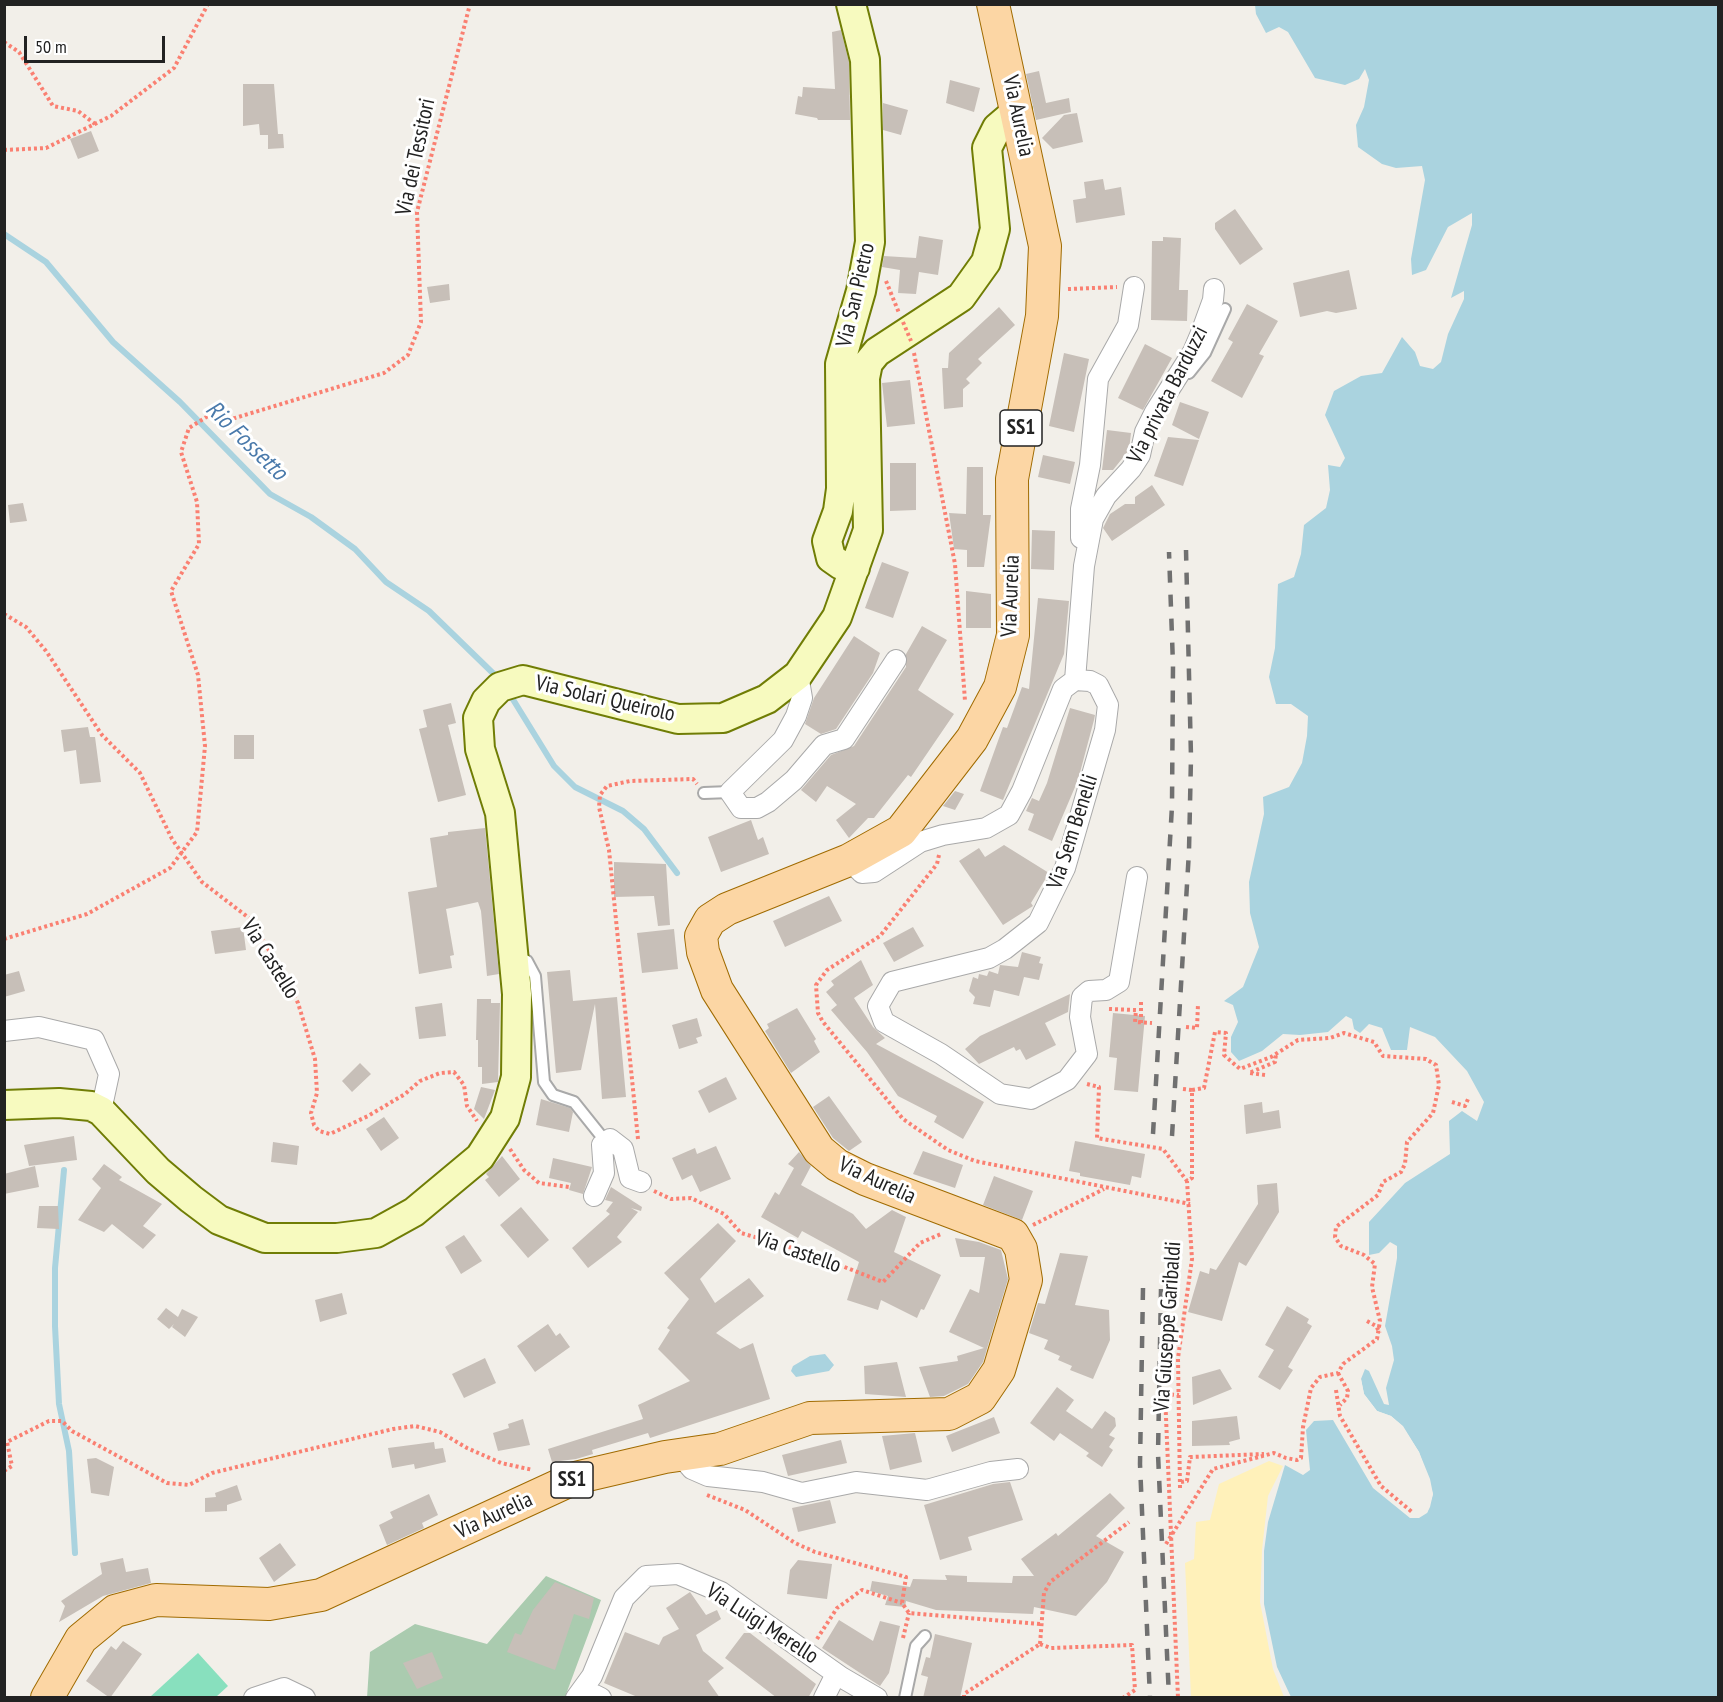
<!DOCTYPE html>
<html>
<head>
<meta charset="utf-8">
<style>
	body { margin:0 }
	#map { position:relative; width:1723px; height:1702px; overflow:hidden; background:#f2efe9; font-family:"PT Sans Narrow",sans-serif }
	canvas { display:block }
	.frame { position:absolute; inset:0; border:6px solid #222; pointer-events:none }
	.scale { position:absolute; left:24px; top:36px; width:141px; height:27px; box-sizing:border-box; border:3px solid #222; border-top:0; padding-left:8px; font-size:18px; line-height:21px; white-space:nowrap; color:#222; -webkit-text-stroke:4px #fff; paint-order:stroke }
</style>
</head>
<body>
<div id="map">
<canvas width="1723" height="1702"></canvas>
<div class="frame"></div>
<div class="scale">50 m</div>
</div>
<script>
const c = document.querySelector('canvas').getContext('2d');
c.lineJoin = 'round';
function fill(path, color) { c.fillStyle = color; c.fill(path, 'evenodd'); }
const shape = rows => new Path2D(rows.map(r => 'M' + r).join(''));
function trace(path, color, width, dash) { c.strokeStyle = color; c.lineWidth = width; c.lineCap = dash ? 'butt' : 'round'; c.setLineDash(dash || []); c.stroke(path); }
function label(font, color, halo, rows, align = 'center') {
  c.font = font + ' "PT Sans Narrow",sans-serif'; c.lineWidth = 6; c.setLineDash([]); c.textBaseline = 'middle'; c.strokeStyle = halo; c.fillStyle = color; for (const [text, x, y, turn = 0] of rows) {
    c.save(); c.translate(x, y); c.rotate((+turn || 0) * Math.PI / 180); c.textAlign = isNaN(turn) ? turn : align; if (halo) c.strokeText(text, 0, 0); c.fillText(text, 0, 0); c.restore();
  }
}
fill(shape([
	[1269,1461,1283,1466,1268,1496,1262,1550,1260,1602,1273,1669,1284,1697,1191,1697,1185,1563,1194,1559,1196,1522,1210,1520,1219,1484]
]), '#fff1ba');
fill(shape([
	[546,1576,601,1600,565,1697,367,1698,370,1652,415,1624,487,1644]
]), '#aacbaf');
fill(shape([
	[198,1653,228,1686,216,1697,150,1697]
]), '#88e0be');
fill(shape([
	[1255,5,1718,5,1718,1697,1291,1697,1277,1667,1264,1604,1264,1551,1268,1522,1285,1465,1303,1475,1310,1470,1306,1430,1314,1421,1333,1420,1373,1488,1410,1518,1419,1518,1427,1513,1430,1507,1433,1494,1430,1479,1419,1452,1402,1426,1391,1416,1377,1411,1364,1394,1361,1379,1365,1369,1369,1371,1384,1404,1389,1405,1386,1388,1394,1360,1392,1346,1385,1326,1397,1258,1397,1246,1390,1242,1379,1253,1369,1255,1369,1222,1405,1183,1450,1154,1449,1121,1462,1111,1477,1121,1484,1102,1467,1071,1435,1037,1410,1027,1407,1050,1391,1050,1382,1028,1369,1024,1360,1033,1354,1029,1352,1019,1346,1016,1328,1032,1300,1035,1283,1034,1262,1051,1239,1061,1231,1052,1231,1037,1238,1022,1233,1005,1224,1001,1243,987,1259,947,1250,913,1249,882,1264,814,1263,797,1289,787,1302,763,1307,736,1308,716,1291,704,1276,704,1269,677,1275,648,1278,584,1294,577,1301,554,1304,525,1326,508,1330,490,1328,465,1340,467,1345,458,1325,415,1334,391,1361,376,1382,373,1402,337,1415,352,1420,366,1433,369,1441,362,1448,334,1464,299,1464,291,1451,298,1472,225,1472,213,1448,227,1426,270,1412,275,1411,259,1425,180,1422,166,1396,168,1382,164,1358,147,1356,125,1364,107,1369,80,1365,69,1359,79,1345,85,1315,78,1288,32,1279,27,1266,33,1256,14],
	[825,1354,834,1365,829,1371,796,1377,791,1371,793,1366,810,1356]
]), '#aad3df');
fill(shape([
	[1358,1377,1361,1379,1364,1394,1377,1411,1391,1416,1403,1426,1419,1452,1433,1494,1427,1513,1423,1512,1430,1494,1416,1454,1400,1428,1390,1419,1374,1413,1361,1396]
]), '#f2efe9');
trace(shape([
	[4,234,46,262,113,342,180,402,270,494,311,517,355,549,386,582,429,611,500,680],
	[509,693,554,766,575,787,623,811,644,829,677,873],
	[64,1170,55,1268,55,1326,59,1404,69,1451,75,1553]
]), '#aad3df', 6);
fill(shape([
	[841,30,849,62,850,120,818,120,817,118,795,114,798,96,802,97,803,87,835,89,832,32],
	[1039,71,1046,103,1069,98,1071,112,1036,120,1026,74],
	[950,80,980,88,974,112,946,103],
	[243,84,274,84,278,134,283,134,284,148,268,149,268,135,260,135,259,124,243,126],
	[883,103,908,110,901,135,883,130],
	[1077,113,1083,142,1053,149,1042,138,1064,115],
	[91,131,99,151,78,159,70,139],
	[1103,179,1105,190,1121,187,1125,215,1076,223,1073,200,1086,198,1084,182],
	[1235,209,1263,249,1240,265,1215,229,1215,223],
	[919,236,943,240,938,275,919,272,916,294,898,293,900,270,882,267,884,256,916,258],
	[1163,237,1181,238,1179,290,1188,290,1187,321,1151,320,1152,241,1163,241],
	[1349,270,1357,309,1336,313,1327,311,1300,317,1293,283],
	[449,284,450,300,430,303,427,287],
	[1247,304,1278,321,1259,354,1264,356,1242,398,1211,381,1233,342,1228,339],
	[999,307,1015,325,978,359,982,363,966,379,970,383,963,389,963,407,944,409,942,368,948,368,949,353],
	[1145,344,1172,358,1143,410,1118,398],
	[1064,353,1089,359,1074,432,1049,426],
	[910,380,915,424,887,427,882,383],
	[1180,402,1209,412,1199,439,1172,425],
	[1107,430,1131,433,1129,450,1113,470,1102,470],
	[1168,437,1199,440,1183,486,1154,476],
	[1043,455,1075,462,1070,484,1038,477],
	[890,463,916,463,916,510,890,511],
	[967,467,983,467,983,515,991,515,984,567,967,567,967,550,954,549,949,513,966,514],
	[1152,485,1165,505,1112,541,1103,528,1110,514,1125,504,1135,504,1135,497],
	[23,503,27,521,10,523,8,505],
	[1032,530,1055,531,1054,570,1031,569],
	[882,562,909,572,893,618,865,608],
	[966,591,991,594,991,628,966,628],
	[1038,598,1069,601,1064,654,1003,800,980,791,1003,727,1007,728,1022,687,1029,689],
	[922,626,947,640,918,690,954,714,911,777,908,775,874,818,868,818,849,838,836,820,856,804,827,786,816,802,801,790,831,755,854,746,906,667,906,654],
	[854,636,880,653,873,673,836,729,821,734,805,724,814,698],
	[451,703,456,723,448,725,466,795,438,802,419,729,427,727,423,710],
	[1070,708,1095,715,1094,720,1078,780,1052,841,1028,830,1034,814,1026,811,1032,798,1039,801,1047,783],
	[88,727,90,737,95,737,101,782,80,784,76,750,64,752,61,730],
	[234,735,254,735,254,759,234,759],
	[955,791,964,794,955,810,943,806],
	[751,820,758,840,763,837,769,854,721,872,708,837],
	[485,828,499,974,487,976,481,911,478,902,446,909,454,955,450,956,452,968,419,974,408,892,437,887,430,838,448,835,448,832],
	[1004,845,1049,873,1031,903,1033,906,1003,925,959,861,979,848,985,857],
	[614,862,666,864,670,925,658,926,654,896,614,897],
	[829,896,842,921,785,947,773,921],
	[243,927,246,950,215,954,211,931],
	[913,927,924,946,894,962,883,943],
	[674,929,678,969,642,973,637,933],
	[1022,952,1041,957,1039,963,1043,964,1039,980,1024,977,1019,996,994,990,990,1007,973,1004,975,997,969,991,973,977,978,979,979,974,987,976,989,971,998,974,1000,965,1018,967],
	[861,960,873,985,854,998,873,1027,885,1038,876,1044,984,1102,963,1139,934,1122,937,1116,898,1096,867,1052,831,1010,837,1005,826,992,834,985,831,981],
	[570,970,573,1001,617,997,626,1097,602,1099,595,1004,581,1070,556,1073,547,972],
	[19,971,25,991,4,997,4,975],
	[1070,994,1068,1012,1045,1023,1056,1045,1026,1060,1020,1049,1016,1051,1014,1047,979,1064,965,1049,980,1036],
	[477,999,491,999,491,1003,500,1003,498,1082,482,1084,482,1067,478,1067,478,1040,476,1040],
	[442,1003,446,1036,419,1039,415,1007],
	[797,1008,816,1039,814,1041,820,1052,791,1073,765,1031,769,1028,767,1024],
	[1113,1013,1145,1016,1138,1092,1114,1090,1117,1058,1109,1057],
	[697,1018,702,1036,696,1038,698,1043,679,1049,672,1025],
	[360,1063,371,1074,352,1092,342,1081],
	[726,1077,737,1099,709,1113,698,1091],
	[481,1087,495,1090,484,1119,474,1109],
	[829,1096,862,1142,849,1151,833,1138,813,1107],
	[541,1099,570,1108,573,1112,569,1132,536,1125],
	[1262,1102,1263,1113,1279,1110,1281,1128,1246,1134,1244,1105],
	[384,1117,399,1138,381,1151,366,1129],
	[74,1136,77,1160,29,1166,24,1145],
	[1075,1141,1145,1154,1141,1178,1132,1176,1130,1185,1080,1176,1080,1173,1069,1171],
	[273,1142,299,1146,297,1165,271,1162],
	[716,1146,731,1179,700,1192,692,1175,682,1180,672,1158,695,1148,697,1154],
	[923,1151,963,1165,955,1188,913,1174],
	[799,1152,811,1166,801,1185,853,1214,866,1229,892,1210,906,1217,894,1252,941,1275,924,1310,921,1309,917,1318,881,1300,878,1310,847,1300,859,1262,802,1231,798,1238,761,1217,775,1192,779,1195,794,1168,788,1164],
	[502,1156,520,1179,499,1197,485,1180,489,1177,486,1174],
	[553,1158,592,1167,583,1194,569,1190,571,1183,549,1178],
	[104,1164,122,1177,119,1180,162,1204,143,1226,156,1235,143,1249,112,1224,104,1232,78,1220,101,1188,92,1179],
	[35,1166,39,1187,4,1194,4,1174],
	[994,1176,1033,1191,1022,1220,983,1205],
	[1277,1183,1279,1212,1246,1266,1239,1262,1222,1321,1188,1312,1200,1271,1209,1274,1210,1268,1216,1270,1258,1204,1257,1185],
	[611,1187,642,1207,641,1211,631,1208,638,1212,617,1237,622,1242,588,1268,572,1248,610,1214,606,1211,613,1202,605,1200],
	[39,1206,58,1206,59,1229,37,1228],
	[521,1207,549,1240,528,1258,500,1225],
	[718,1223,736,1241,700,1279,715,1303,749,1278,764,1296,716,1333,740,1349,753,1343,770,1399,650,1438,648,1433,592,1450,593,1454,576,1459,552,1462,548,1449,643,1419,638,1405,690,1381,658,1349,670,1330,667,1328,689,1299,664,1273],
	[464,1235,482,1261,461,1274,445,1247],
	[955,1238,979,1242,1001,1250,1008,1279,983,1362,968,1384,944,1396,930,1397,919,1367,958,1361,957,1356,984,1348,949,1332,970,1289,979,1293,985,1257,960,1257],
	[1060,1253,1088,1256,1075,1305,1109,1310,1110,1340,1093,1379,1070,1370,1072,1366,1058,1360,1060,1356,1044,1349,1048,1340,1029,1333,1038,1303,1045,1304],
	[342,1293,347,1314,320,1322,315,1300],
	[1287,1306,1309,1319,1307,1323,1312,1326,1288,1367,1293,1370,1280,1390,1258,1377,1274,1350,1265,1345],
	[166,1308,178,1317,182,1309,198,1317,185,1337,172,1327,174,1324,169,1329,157,1319],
	[548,1324,556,1336,560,1333,570,1347,535,1372,517,1346],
	[485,1358,496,1383,464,1398,452,1374],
	[897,1362,906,1397,865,1394,864,1366],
	[1220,1369,1232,1389,1193,1405,1192,1377],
	[1057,1387,1074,1400,1066,1411,1092,1429,1105,1411,1115,1418,1116,1426,1109,1435,1115,1438,1109,1447,1113,1450,1102,1467,1086,1456,1089,1453,1060,1433,1054,1441,1030,1423],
	[1237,1416,1240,1439,1229,1442,1230,1445,1192,1446,1192,1421],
	[994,1417,1000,1433,952,1452,946,1436],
	[523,1419,530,1445,498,1451,493,1433,509,1428,508,1424],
	[915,1433,922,1462,890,1470,882,1436],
	[841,1440,847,1463,788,1476,782,1455],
	[434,1442,435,1449,443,1448,446,1462,415,1469,414,1464,392,1468,388,1448],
	[96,1458,114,1467,109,1496,91,1493,87,1459],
	[1010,1482,1023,1520,968,1537,972,1550,940,1560,924,1505,993,1484],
	[237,1485,242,1500,227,1505,227,1511,205,1512,205,1498,216,1497,215,1493],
	[1110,1493,1125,1508,1096,1536,1124,1552,1107,1582,1076,1616,1034,1607,1033,1614,936,1610,906,1601,905,1607,885,1605,888,1596,870,1591,872,1581,910,1587,913,1579,947,1580,945,1575,967,1576,967,1582,1012,1583,1013,1576,1034,1576,1021,1559,1056,1533,1058,1536],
	[429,1494,438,1515,422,1523,424,1528,387,1545,379,1525,393,1518,390,1512],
	[830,1500,836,1523,798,1532,792,1508],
	[280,1543,296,1565,274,1582,259,1558],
	[123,1558,126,1572,148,1568,151,1583,103,1596,59,1622,65,1606,61,1601,102,1574,100,1563],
	[798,1560,832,1564,827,1599,787,1594,790,1570],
	[555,1582,594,1598,589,1619,574,1614,555,1670,507,1652,515,1633,521,1635,533,1610],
	[690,1592,706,1615,717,1610,721,1619,696,1635,703,1651,724,1668,708,1681,720,1698,640,1698,604,1683,625,1632,659,1645,663,1637,679,1629,666,1608],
	[839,1620,873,1641,880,1621,900,1626,889,1673,880,1686,822,1648],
	[744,1633,750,1633,816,1684,808,1698,777,1698,725,1658],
	[935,1634,972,1643,960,1698,923,1698,928,1677,921,1675,926,1657,930,1658],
	[123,1641,142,1654,110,1698,86,1681,111,1646,116,1650],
	[432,1652,443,1678,417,1689,403,1663]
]), '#c7bfb8');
const lane = shape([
	[1189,373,1205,353,1225,309],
	[704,793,730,792],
	[517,957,527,961,535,976,544,1082,553,1095,574,1102,606,1142],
	[905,1698,916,1646,925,1636]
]);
const street = shape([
	[1081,538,1081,509,1090,465,1098,379,1128,325,1134,287],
	[798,675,802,698,796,716,783,740,730,792,741,808,757,808,768,802,794,780,824,745,844,739,896,660],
	[1075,680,1084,566,1093,519,1106,496,1131,469,1140,455,1145,432,1155,412,1193,352,1201,333,1213,300,1214,289],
	[849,860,862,873,874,872,920,842,943,835,986,828,1009,815,1022,791,1063,689,1075,680,1090,681,1098,685,1108,705,1105,730,1065,868,1038,923,1005,949,989,958,892,982,878,1006,884,1022,941,1054,1000,1094,1031,1099,1067,1080,1087,1054,1080,1017,1082,997,1089,991,1106,990,1119,982,1137,877],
	[4,1031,39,1027,94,1040,109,1074,101,1111],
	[594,1196,604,1173,602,1145,610,1139,623,1149,630,1178,641,1182],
	[680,1455,692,1469,708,1476,763,1482,802,1493,856,1482,927,1490,991,1472,1018,1469],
	[595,1695,601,1698],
	[254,1698,284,1688,305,1698],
	[576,1698,592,1676,624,1598,646,1576,678,1574,721,1592,841,1677,877,1698],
	[824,1698,836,1674]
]);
const secondary = shape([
	[851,4,865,60,870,242,861,291,840,364,841,489,838,511,827,541,831,558,841,565,855,568],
	[4,1105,59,1103,91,1106,101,1111,158,1171,191,1199,219,1220,265,1238,337,1238,376,1233,414,1212,480,1157,505,1118,516,1077,517,994,500,813,480,749,478,718,486,701,500,687,523,680,678,719,723,718,767,699,798,675,837,617,868,530,865,378,868,363,877,352,961,297,986,262,995,229,987,148,997,128,1017,111]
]);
const primary = shape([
	[47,1698,81,1639,115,1611,156,1600,269,1604,321,1595,575,1478,665,1457,720,1449,810,1418,949,1414,980,1398,999,1370,1026,1280,1021,1249,1013,1235,865,1179,837,1165,819,1150,717,990,703,952,701,936,710,920,727,909,849,860,901,831,972,739,1000,687,1013,635,1012,479,1042,316,1045,246,993,4]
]);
trace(lane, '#a9a9a9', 14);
trace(street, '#a9a9a9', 22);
trace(secondary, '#707d05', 32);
trace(primary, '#a06b00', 34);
trace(shape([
	[4,42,19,52,53,106,78,111,95,124],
	[4,150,46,148,111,116,174,68,208,4],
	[886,281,899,313],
	[1068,289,1117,287],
	[914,353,955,564,965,701],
	[4,614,26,627,46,651,102,735,140,773,172,839,202,882,249,918,283,973,298,1003,315,1059,317,1093,311,1113,314,1125,319,1131,330,1134,368,1116,405,1094,420,1081,440,1073,454,1072,464,1085,467,1106,477,1121],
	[939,855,937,864,880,936,827,970,816,985,818,1013,823,1022,903,1119,948,1150,975,1161,1190,1204],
	[4,939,87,914,170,868,197,832,205,746,198,675,171,591,199,544,197,502,181,452,189,428,208,416,225,421,384,373,408,355,421,322,417,212,470,4],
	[1109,1009,1136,1010,1135,1022,1152,1023],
	[1141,1023,1141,1001],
	[1186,1027,1197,1028,1198,1004],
	[1265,1075,1249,1073,1275,1062,1276,1054],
	[1087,1084,1099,1087,1097,1138,1163,1149,1187,1181],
	[1183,1089,1192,1090],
	[1452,1102,1465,1106,1468,1099],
	[638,1139,609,850,599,807,600,795,607,786,630,781,693,779,697,784],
	[510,1149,524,1170,539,1183,569,1187],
	[654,1191,671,1199,691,1198,724,1214,741,1233,806,1252,883,1282,920,1243,941,1234],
	[1033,1225,1104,1189],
	[1367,1321,1376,1326,1380,1333],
	[1338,1373,1348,1391,1347,1398,1340,1405],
	[1336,1390,1340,1416,1381,1486,1412,1512],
	[1165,1394,1179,1395],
	[4,1471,12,1466,7,1442,49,1421,62,1421,72,1431,167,1483,189,1485,212,1473,393,1429,415,1426,440,1432,467,1448,501,1463,533,1470],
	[1181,1482,1187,1481,1190,1457,1264,1454],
	[1180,1488,1178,1358,1192,1259,1187,1181],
	[707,1495,745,1510,795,1543,815,1552,906,1577,902,1603,909,1613,1040,1624],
	[1166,1544,1213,1469,1274,1453,1286,1458,1297,1460,1301,1458,1303,1427,1311,1388,1320,1377,1338,1373,1343,1364,1377,1339,1380,1321,1372,1287,1375,1264,1364,1255,1341,1246,1335,1237,1336,1227,1378,1195,1383,1182,1401,1172,1405,1164,1407,1142,1433,1113,1439,1085,1436,1065,1426,1059,1383,1056,1374,1042,1344,1033,1330,1038,1298,1040,1271,1057,1240,1069,1224,1055,1226,1033,1215,1032,1204,1088,1192,1090,1192,1178,1187,1181],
	[903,1638,909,1613],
	[817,1639,837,1608,862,1590,902,1603],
	[1040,1644,1044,1593,1050,1582,1129,1522],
	[1040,1644,1051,1648,1132,1645,1135,1690,1123,1698],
	[964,1698,964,1694,1040,1644]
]), '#fa8072', 4, [3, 3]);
trace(lane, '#fff', 10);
trace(street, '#fff', 20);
trace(secondary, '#f7fabf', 28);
trace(primary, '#fcd6a4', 32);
trace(shape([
	[1153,1134,1172,806,1173,665,1169,552],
	[1172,1136,1189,851,1191,757,1186,550],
	[1143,1288,1140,1464,1150,1698],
	[1161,1289,1158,1454,1169,1698]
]), '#707070', 4.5, [12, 12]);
trace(shape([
	[903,322,911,341],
	[1165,1394,1178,1698]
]), '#fa8072', 4, [3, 3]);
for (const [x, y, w] of [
	[1021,428,42],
	[572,1480,42]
]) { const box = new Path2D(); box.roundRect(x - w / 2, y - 18, w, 36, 4.5); c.fillStyle = '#fff'; c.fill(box); trace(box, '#222', 1.5); }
label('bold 21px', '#222', null, [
	["SS1",1021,428],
	["SS1",572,1480]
]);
label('22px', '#222', '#fff', [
	["Via Aurelia",1018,116,78],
	["Via dei Tessitori",416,157,-78],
	["Via San Pietro",856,295,-77],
	["Via privata Barduzzi",1168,395,-63],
	["Via Aurelia",1011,596,-88],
	["Via Solari Queirolo",605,699,13],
	["Via Sem Benelli",1073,832,-72],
	["Via Castello",270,959,58],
	["Via Aurelia",877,1181,25],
	["Via Castello",798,1252,19],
	["Via Giuseppe Garibaldi",1168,1327,-86],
	["Via Aurelia",494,1516,-25],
	["Via Luigi Merello",762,1624,33]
]);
label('italic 24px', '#4a7aab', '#fff', [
	["Rio Fossetto",246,441,44]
]);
</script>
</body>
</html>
